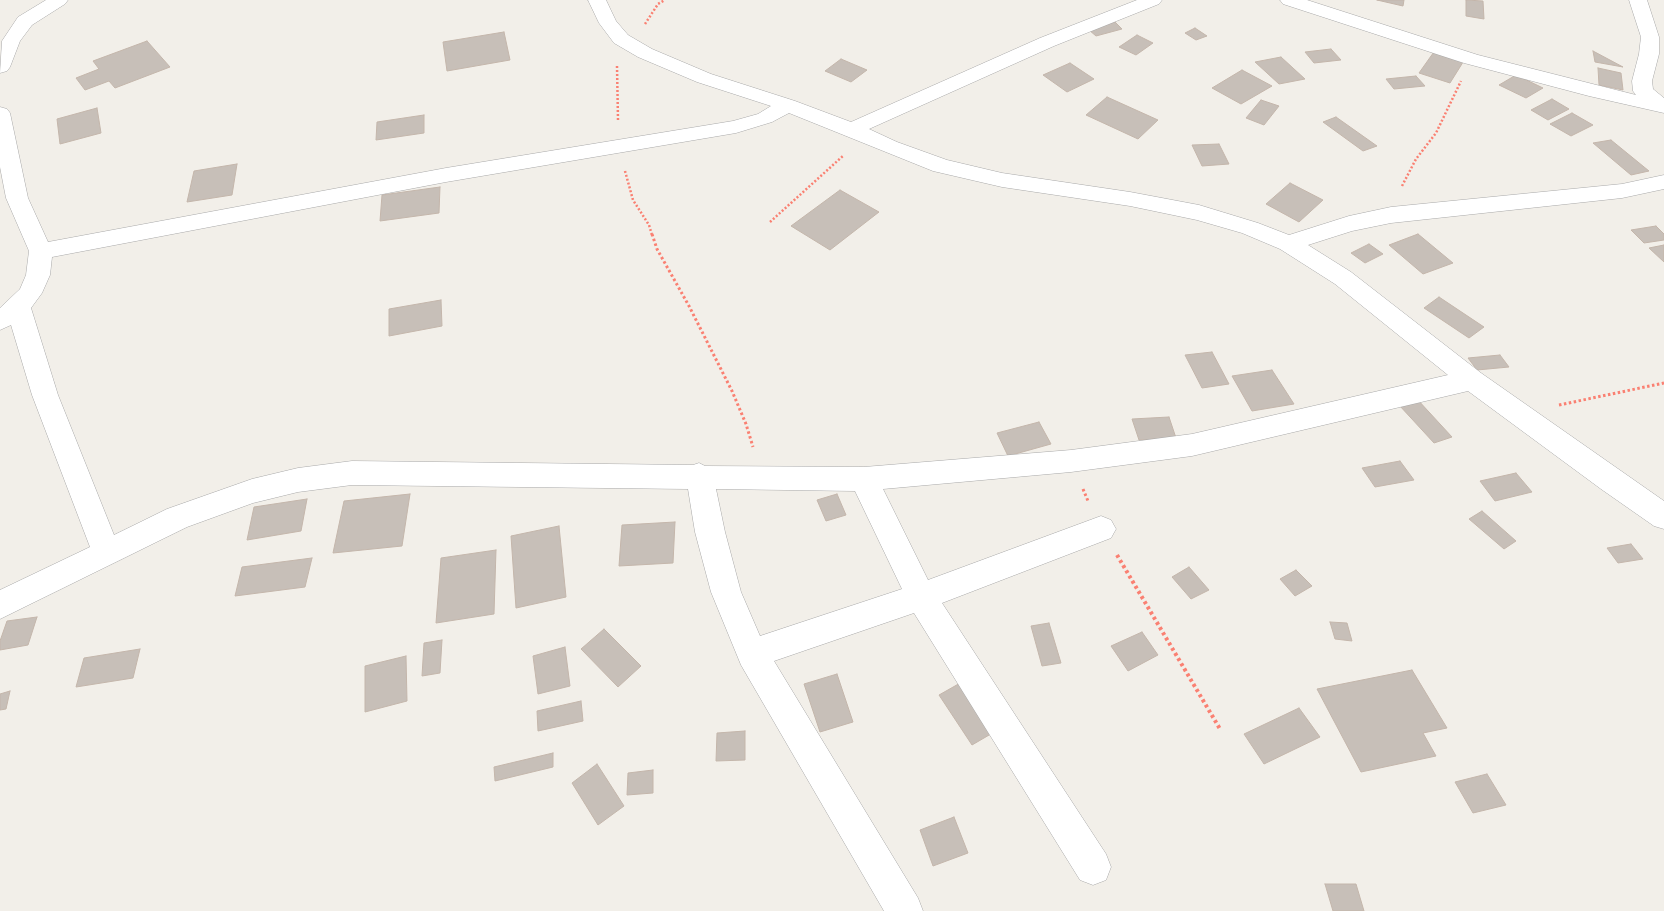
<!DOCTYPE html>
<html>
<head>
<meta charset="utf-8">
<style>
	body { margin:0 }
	canvas { display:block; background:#f2efe9 }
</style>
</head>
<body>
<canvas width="1664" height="911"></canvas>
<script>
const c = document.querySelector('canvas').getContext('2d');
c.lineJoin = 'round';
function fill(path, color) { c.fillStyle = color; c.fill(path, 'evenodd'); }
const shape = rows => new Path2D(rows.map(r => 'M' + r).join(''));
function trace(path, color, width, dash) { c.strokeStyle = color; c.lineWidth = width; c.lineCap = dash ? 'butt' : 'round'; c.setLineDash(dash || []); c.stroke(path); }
const building = shape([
	[1377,0,1404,0,1403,6,1377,0],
	[1466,0,1483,1,1484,19,1466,16,1466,0],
	[1115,22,1122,29,1096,36,1089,30,1115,22],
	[1195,28,1207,36,1196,40,1185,33,1195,28],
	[504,32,510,60,447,71,443,42,504,32],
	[1137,35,1153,43,1136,55,1119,47,1137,35],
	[147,41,170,67,115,88,109,81,85,90,76,78,99,69,93,61,147,41],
	[1331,49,1341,60,1314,63,1305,52,1331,49],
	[1436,49,1465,59,1450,83,1419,73,1436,49],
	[1593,51,1623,67,1595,62,1593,51],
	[1281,57,1305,79,1279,84,1255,62,1281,57],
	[841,59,867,70,851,82,825,71,841,59],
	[1070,63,1094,79,1067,92,1043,75,1070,63],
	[1598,68,1621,73,1623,90,1599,85,1598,68],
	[1242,70,1272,86,1241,104,1212,88,1242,70],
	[1516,75,1543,88,1526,98,1499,85,1516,75],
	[1416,76,1425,86,1394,89,1386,79,1416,76],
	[1107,97,1158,120,1138,139,1086,115,1107,97],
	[1552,99,1569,109,1548,120,1531,110,1552,99],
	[1261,100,1279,106,1264,125,1246,118,1261,100],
	[97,108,101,133,60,144,57,119,97,108],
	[1572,113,1593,125,1571,136,1550,124,1572,113],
	[424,115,424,133,376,140,377,122,424,115],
	[1336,117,1377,146,1363,151,1323,122,1336,117],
	[1611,140,1649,171,1631,175,1593,143,1611,140],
	[1219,144,1229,164,1202,166,1192,145,1219,144],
	[237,164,232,195,187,202,194,171,237,164],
	[1290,183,1323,200,1299,222,1266,204,1290,183],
	[440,187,439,213,380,221,382,195,440,187],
	[840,190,879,212,830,250,791,226,840,190],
	[1656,226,1664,234,1664,240,1644,243,1631,230,1656,226],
	[1418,234,1453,263,1423,274,1389,245,1418,234],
	[1369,244,1383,254,1365,263,1351,253,1369,244],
	[1664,245,1664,262,1649,248,1664,245],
	[1439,297,1484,327,1469,338,1424,308,1439,297],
	[441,300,442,326,389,336,389,309,441,300],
	[1212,352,1229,384,1202,388,1185,355,1212,352],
	[1500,355,1509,367,1477,370,1468,358,1500,355],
	[1272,370,1294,404,1252,411,1232,376,1272,370],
	[1417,399,1452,437,1434,443,1399,405,1417,399],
	[1169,417,1176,438,1139,440,1132,419,1169,417],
	[1039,422,1051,444,1008,456,997,433,1039,422],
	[1400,461,1414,480,1375,487,1362,468,1400,461],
	[1516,473,1532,492,1495,501,1480,481,1516,473],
	[410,494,402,546,333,553,344,501,410,494],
	[837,494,846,515,826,521,817,500,837,494],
	[307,499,301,531,247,540,254,507,307,499],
	[1482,511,1516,541,1504,549,1469,519,1482,511],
	[675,522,673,563,619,566,622,525,675,522],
	[559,526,566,597,516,608,511,536,559,526],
	[1631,544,1643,559,1618,563,1607,548,1631,544],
	[496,550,494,614,436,623,441,558,496,550],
	[312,558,305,587,235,596,242,567,312,558],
	[1189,567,1209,590,1191,599,1172,577,1189,567],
	[1296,570,1312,586,1295,596,1280,579,1296,570],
	[37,617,28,645,0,650,0,641,7,621,37,617],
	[1330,622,1347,623,1352,641,1335,639,1330,622],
	[1049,623,1061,663,1042,666,1031,626,1049,623],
	[604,629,641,666,618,687,581,649,604,629],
	[1142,632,1158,655,1128,671,1111,646,1142,632],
	[442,640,440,673,422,676,424,643,442,640],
	[565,647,570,686,538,694,533,656,565,647],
	[140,649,133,678,76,687,84,658,140,649],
	[406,656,407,701,365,712,365,666,406,656],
	[1412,670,1447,728,1423,733,1436,756,1361,772,1317,689,1412,670],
	[837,674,853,722,820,732,804,684,837,674],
	[962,682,996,731,972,745,939,695,962,682],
	[10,691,6,709,0,710,0,694,10,691],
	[581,701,583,721,538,731,537,711,581,701],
	[1299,708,1320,737,1264,764,1244,734,1299,708],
	[745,731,745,760,716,761,717,733,745,731],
	[553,753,553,767,495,781,494,767,553,753],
	[597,764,624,806,598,825,572,783,597,764],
	[653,770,653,793,627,795,628,773,653,770],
	[1487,774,1506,805,1473,813,1455,782,1487,774],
	[954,817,968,853,933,866,920,830,954,817],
	[1325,884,1356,884,1364,911,1333,911,1325,884]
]);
fill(building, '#c7bfb8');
trace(building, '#c4b6ab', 1);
const street = shape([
	[46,0,68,0,65,4,32,25,20,41,10,67,7,71,0,73,2,41,18,17,46,0],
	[588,0,606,0,616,21,628,35,652,49,711,74,795,101,851,122,1040,38,1137,0,1162,0,1159,4,1054,46,869,129,897,142,947,160,1002,173,1130,192,1199,205,1258,223,1289,235,1349,216,1391,207,1622,184,1664,175,1664,189,1622,198,1391,223,1352,231,1308,245,1351,272,1481,373,1664,501,1664,529,1654,526,1601,489,1468,391,1192,456,1071,472,883,489,928,580,1101,516,1111,520,1116,529,1111,538,942,603,1106,854,1111,867,1106,880,1093,885,1080,880,914,613,774,661,918,898,923,911,884,911,741,665,711,592,695,532,688,489,352,485,298,492,253,503,187,527,0,619,0,590,90,547,32,395,11,325,0,330,0,308,20,289,26,275,29,251,6,198,0,167,0,107,7,109,10,113,28,198,48,242,446,168,733,121,758,114,771,106,697,82,638,57,614,43,599,23,588,0],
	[789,113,933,171,1002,187,1130,206,1197,220,1242,233,1280,249,1335,284,1448,375,1192,434,1071,450,864,467,705,466,699,463,693,465,352,461,298,468,252,479,167,509,114,535,58,395,31,308,42,293,50,275,52,257,446,182,736,133,772,122,789,113],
	[716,489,855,491,902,589,760,636,741,592,725,532,716,489],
	[1280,0,1307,0,1478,55,1636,95,1633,91,1632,81,1639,54,1641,37,1629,0,1647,0,1659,37,1659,54,1652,81,1653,89,1664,98,1664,113,1589,96,1464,63,1283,4,1280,0]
]);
trace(street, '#a9a9a9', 1);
trace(shape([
	[645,24,658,4,665,0],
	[617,66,618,120],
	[625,171,633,200,649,225,652,235],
	[1402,186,1416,159,1436,133,1461,81],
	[770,222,844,155]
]), '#fa8072', 2.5, [2, 2]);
trace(shape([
	[652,234,657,249,689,306,732,391,746,424,753,447],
	[1559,405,1664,383],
	[1083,489,1088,501]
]), '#fa8072', 3, [2.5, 2.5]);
trace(shape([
	[1117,555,1220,729]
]), '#fa8072', 4, [3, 3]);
fill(street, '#fff');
</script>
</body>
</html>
